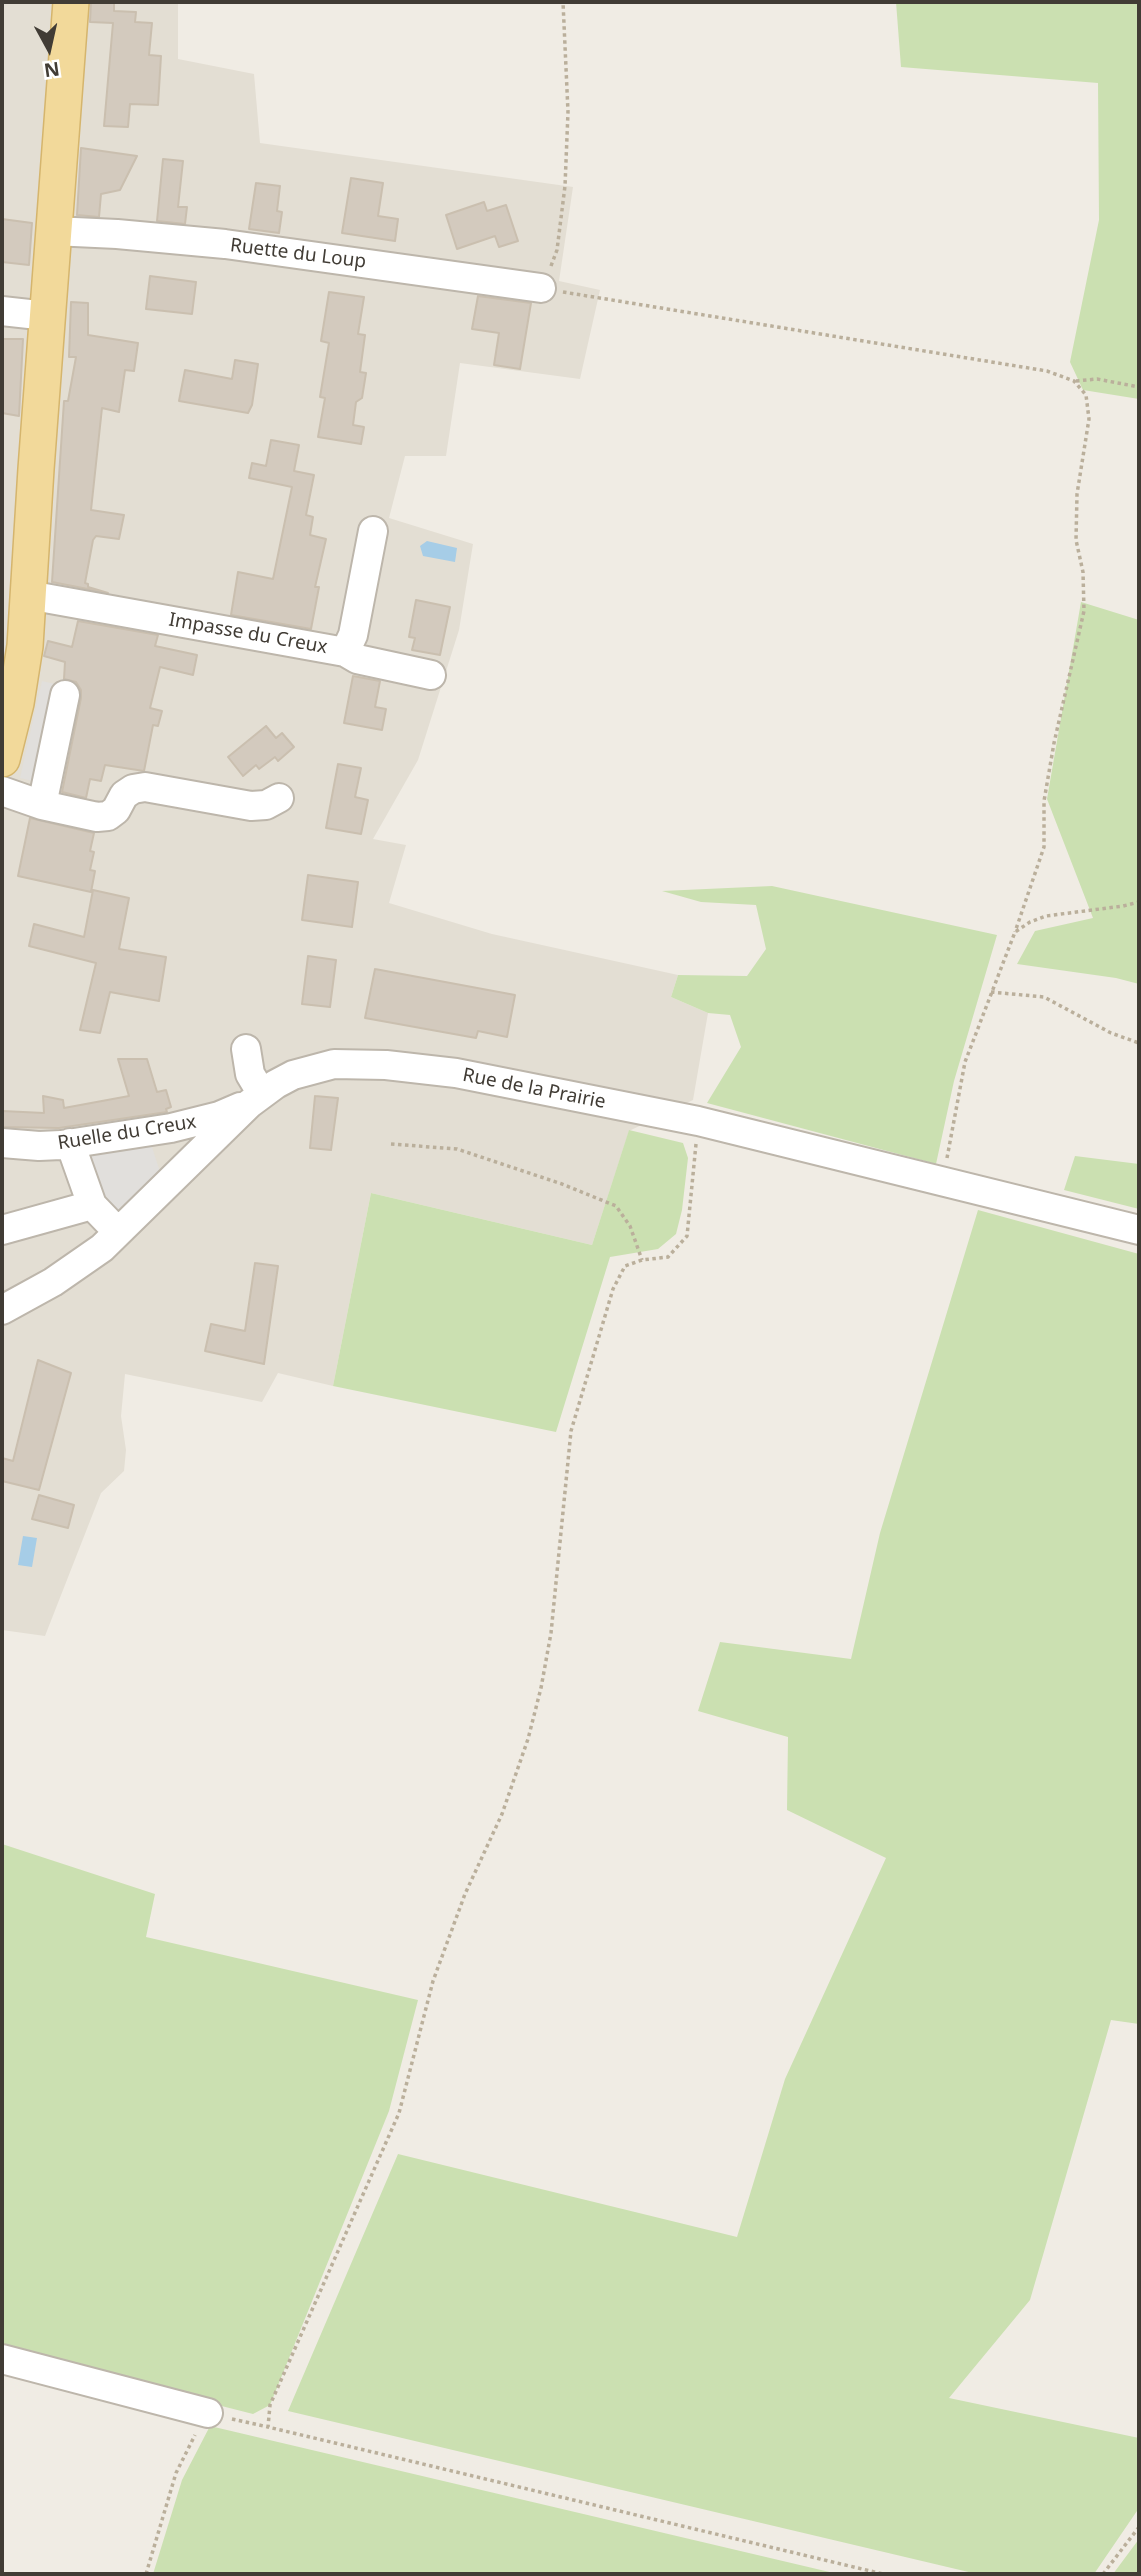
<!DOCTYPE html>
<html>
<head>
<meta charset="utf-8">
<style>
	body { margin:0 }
	#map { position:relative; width:1141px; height:2576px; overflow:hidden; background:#f0ece4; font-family:"Noto Sans",sans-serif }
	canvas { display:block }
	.frame { position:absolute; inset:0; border:4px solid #413c35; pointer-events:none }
	.north { position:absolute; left:14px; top:14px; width:70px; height:70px; -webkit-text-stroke:5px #fff; paint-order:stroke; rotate:172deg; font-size:19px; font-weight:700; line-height:28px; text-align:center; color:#413c35 }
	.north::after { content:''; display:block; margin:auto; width:24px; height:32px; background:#413c35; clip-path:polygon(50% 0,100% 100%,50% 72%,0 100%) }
</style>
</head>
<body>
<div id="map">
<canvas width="1141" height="2576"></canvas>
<div class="frame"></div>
<div class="north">N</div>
</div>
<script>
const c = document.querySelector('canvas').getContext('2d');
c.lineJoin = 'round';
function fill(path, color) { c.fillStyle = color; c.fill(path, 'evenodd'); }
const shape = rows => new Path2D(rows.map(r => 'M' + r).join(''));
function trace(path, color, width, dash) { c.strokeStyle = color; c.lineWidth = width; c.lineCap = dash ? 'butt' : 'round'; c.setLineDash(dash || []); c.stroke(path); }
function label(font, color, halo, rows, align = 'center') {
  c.font = font + ' "Noto Sans",sans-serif'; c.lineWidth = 5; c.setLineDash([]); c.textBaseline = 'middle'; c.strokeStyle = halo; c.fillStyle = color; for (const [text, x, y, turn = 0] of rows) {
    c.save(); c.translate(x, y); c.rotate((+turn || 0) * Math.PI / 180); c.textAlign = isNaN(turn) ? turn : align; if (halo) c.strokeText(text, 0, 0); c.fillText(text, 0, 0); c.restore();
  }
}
fill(shape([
	[2,2,178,2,178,59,254,74,260,143,573,187,559,281,600,290,580,379,460,363,446,456,405,456,389,518,473,544,459,630,418,760,373,839,406,845,389,903,492,934,678,975,671,997,708,1013,693,1100,629,1131,592,1245,371,1193,333,1386,278,1373,262,1402,125,1374,121,1416,126,1450,124,1471,101,1493,45,1636,2,1630]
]), '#e3ded3');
fill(shape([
	[896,2,1139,2,1139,399,1083,390,1070,362,1099,220,1098,83,901,67],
	[1081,602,1139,620,1139,984,1116,978,1017,964,1035,931,1093,918,1047,799],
	[772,886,997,935,954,1081,936,1164,707,1103,741,1047,730,1015,708,1013,671,997,678,975,747,976,766,949,756,905,701,902,662,891],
	[629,1130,683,1143,688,1158,682,1210,676,1234,658,1249,610,1257,556,1432,333,1386,371,1193,592,1245],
	[1075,1156,1139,1164,1139,1209,1064,1190],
	[978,1210,1139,1254,1139,2024,1111,2020,1030,2300,949,2398,1139,2438,1139,2508,1094,2574,977,2574,288,2411,398,2154,737,2237,785,2079,886,1858,787,1810,788,1737,698,1711,720,1642,851,1659,880,1533],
	[2,1844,155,1894,146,1937,418,2000,389,2111,270,2405,253,2414,2,2350],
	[210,2426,838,2574,153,2574,182,2480],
	[1139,2539,1139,2574,1113,2574]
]), '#cbe0b1');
fill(shape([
	[42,681,60,685,37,782,20,778],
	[151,1144,162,1178,108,1233,59,1150]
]), '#e1dfdc');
fill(shape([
	[427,541,457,548,455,562,423,556,420,546],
	[23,1536,37,1538,32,1567,18,1565]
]), '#a6cde7');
const building = shape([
	[91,2,114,2,114,11,136,12,135,22,152,23,149,55,161,56,158,105,130,104,128,127,104,126,113,23,90,22,91,2],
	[81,148,137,156,120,190,101,194,99,217,77,215,81,148],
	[163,159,183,161,178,207,187,207,185,224,157,221,163,159],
	[351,178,383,183,378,216,398,219,395,241,342,233,351,178],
	[256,183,280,186,277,211,282,212,279,233,249,229,256,183],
	[484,202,487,211,506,205,518,241,499,247,495,236,457,249,446,215,484,202],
	[2,219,32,223,29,265,2,262,2,219],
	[150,276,196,282,192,314,146,309,150,276],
	[329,292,364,297,358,334,365,335,360,372,366,373,362,398,356,402,353,425,364,427,361,444,318,437,325,398,320,397,329,343,321,341,329,292],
	[478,296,531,303,520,369,494,365,499,333,472,329,478,296],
	[71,302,88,303,88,335,138,343,134,371,125,370,119,412,102,408,91,510,124,515,119,539,96,536,93,540,85,583,88,584,88,587,108,593,52,582,64,401,68,401,76,357,69,357,71,302],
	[2,339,23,339,19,416,2,413,2,339],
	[235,360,258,364,252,405,248,413,179,401,185,370,232,379,235,360],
	[271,440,299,445,294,471,314,475,306,515,313,517,310,535,326,539,315,587,319,587,311,629,231,615,238,572,273,579,292,487,249,478,252,463,266,466,271,440],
	[416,600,450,607,440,655,412,650,415,638,409,637,416,600],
	[78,621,158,635,155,646,197,655,193,675,160,667,150,708,162,711,158,726,153,725,144,771,105,765,101,781,90,779,86,798,62,792,81,698,81,690,76,682,64,679,65,662,44,656,48,641,72,647,78,621],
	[353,676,380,681,375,707,386,709,382,730,344,723,353,676],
	[266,726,276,738,282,733,294,747,278,761,275,757,259,769,256,765,243,776,228,757,266,726],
	[338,764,361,768,355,797,368,800,361,834,326,828,338,764],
	[30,818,94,833,90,851,94,852,90,870,95,871,91,892,18,876,30,818],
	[308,875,358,882,352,927,302,920,308,875],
	[93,890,129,898,119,949,166,957,159,1001,110,992,100,1033,80,1030,96,963,29,946,34,924,84,937,93,890],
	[308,956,336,960,330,1007,302,1004,308,956],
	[375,969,515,995,507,1037,478,1031,476,1038,365,1018,375,969],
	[118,1059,147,1059,157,1092,166,1090,171,1107,166,1109,167,1112,59,1128,2,1127,2,1111,44,1113,43,1096,63,1100,64,1108,129,1096,118,1059],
	[315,1096,338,1098,331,1150,310,1148,315,1096],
	[255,1263,278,1266,264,1364,205,1351,211,1324,245,1331,255,1263],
	[38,1360,71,1373,39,1490,2,1481,2,1458,13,1461,38,1360],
	[39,1495,74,1505,68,1528,32,1519,39,1495]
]);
fill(building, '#d3cabe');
trace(building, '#cabfaf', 2);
const minor = shape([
	[53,231,117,234,225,244,541,288],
	[2,311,47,316],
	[28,595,345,652,353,635,373,531],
	[345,652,357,659,431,675],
	[2,791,42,805,97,817,108,816,116,810,124,795,133,789,145,787,251,806,266,805,279,798],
	[42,805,65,695],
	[246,1049,250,1074,262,1094],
	[2,1143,39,1146,61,1145,171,1128,219,1116,240,1107],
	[70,1143,92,1205,118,1232],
	[2,1230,92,1205],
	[2,1310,53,1282,102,1248,249,1104,276,1084,293,1075,334,1064,386,1065,456,1073,698,1121,1139,1230],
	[2,2359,208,2413]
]);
const major = shape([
	[2,759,16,703,25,646,36,469,71,2]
]);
trace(minor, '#bdb6ab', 32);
trace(major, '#d5b56d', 38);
trace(shape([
	[551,266,557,250,565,186,568,112,563,2],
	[563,292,1047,371,1074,381,1086,395,1089,419,1077,494,1076,540,1083,572,1084,611,1054,743,1044,801,1044,847,1015,932],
	[1076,381,1097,379,1139,387],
	[991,992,1044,997,1111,1033,1139,1043],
	[391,1144,457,1149,562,1184,616,1206,630,1226,642,1260],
	[696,1144,687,1236,668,1257,642,1260,625,1266,613,1289,571,1431,551,1633,541,1688,528,1739,502,1814,465,1894,433,1981,399,2113,270,2405,268,2427,883,2574],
	[947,1158,965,1062,1015,932,1030,922,1046,916,1123,906,1139,902],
	[232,2419,268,2427],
	[146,2574,176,2473,195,2435],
	[1103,2574,1139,2527]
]), '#baaf9b', 3.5, [3.5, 3.5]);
trace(minor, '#fff', 28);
trace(major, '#f2d99a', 35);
label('19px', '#413c35', '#fff', [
	["Ruette du Loup",298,254,7],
	["Impasse du Creux",248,634,10],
	["Rue de la Prairie",534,1089,11],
	["Ruelle du Creux",127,1133,-9]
]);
</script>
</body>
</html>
